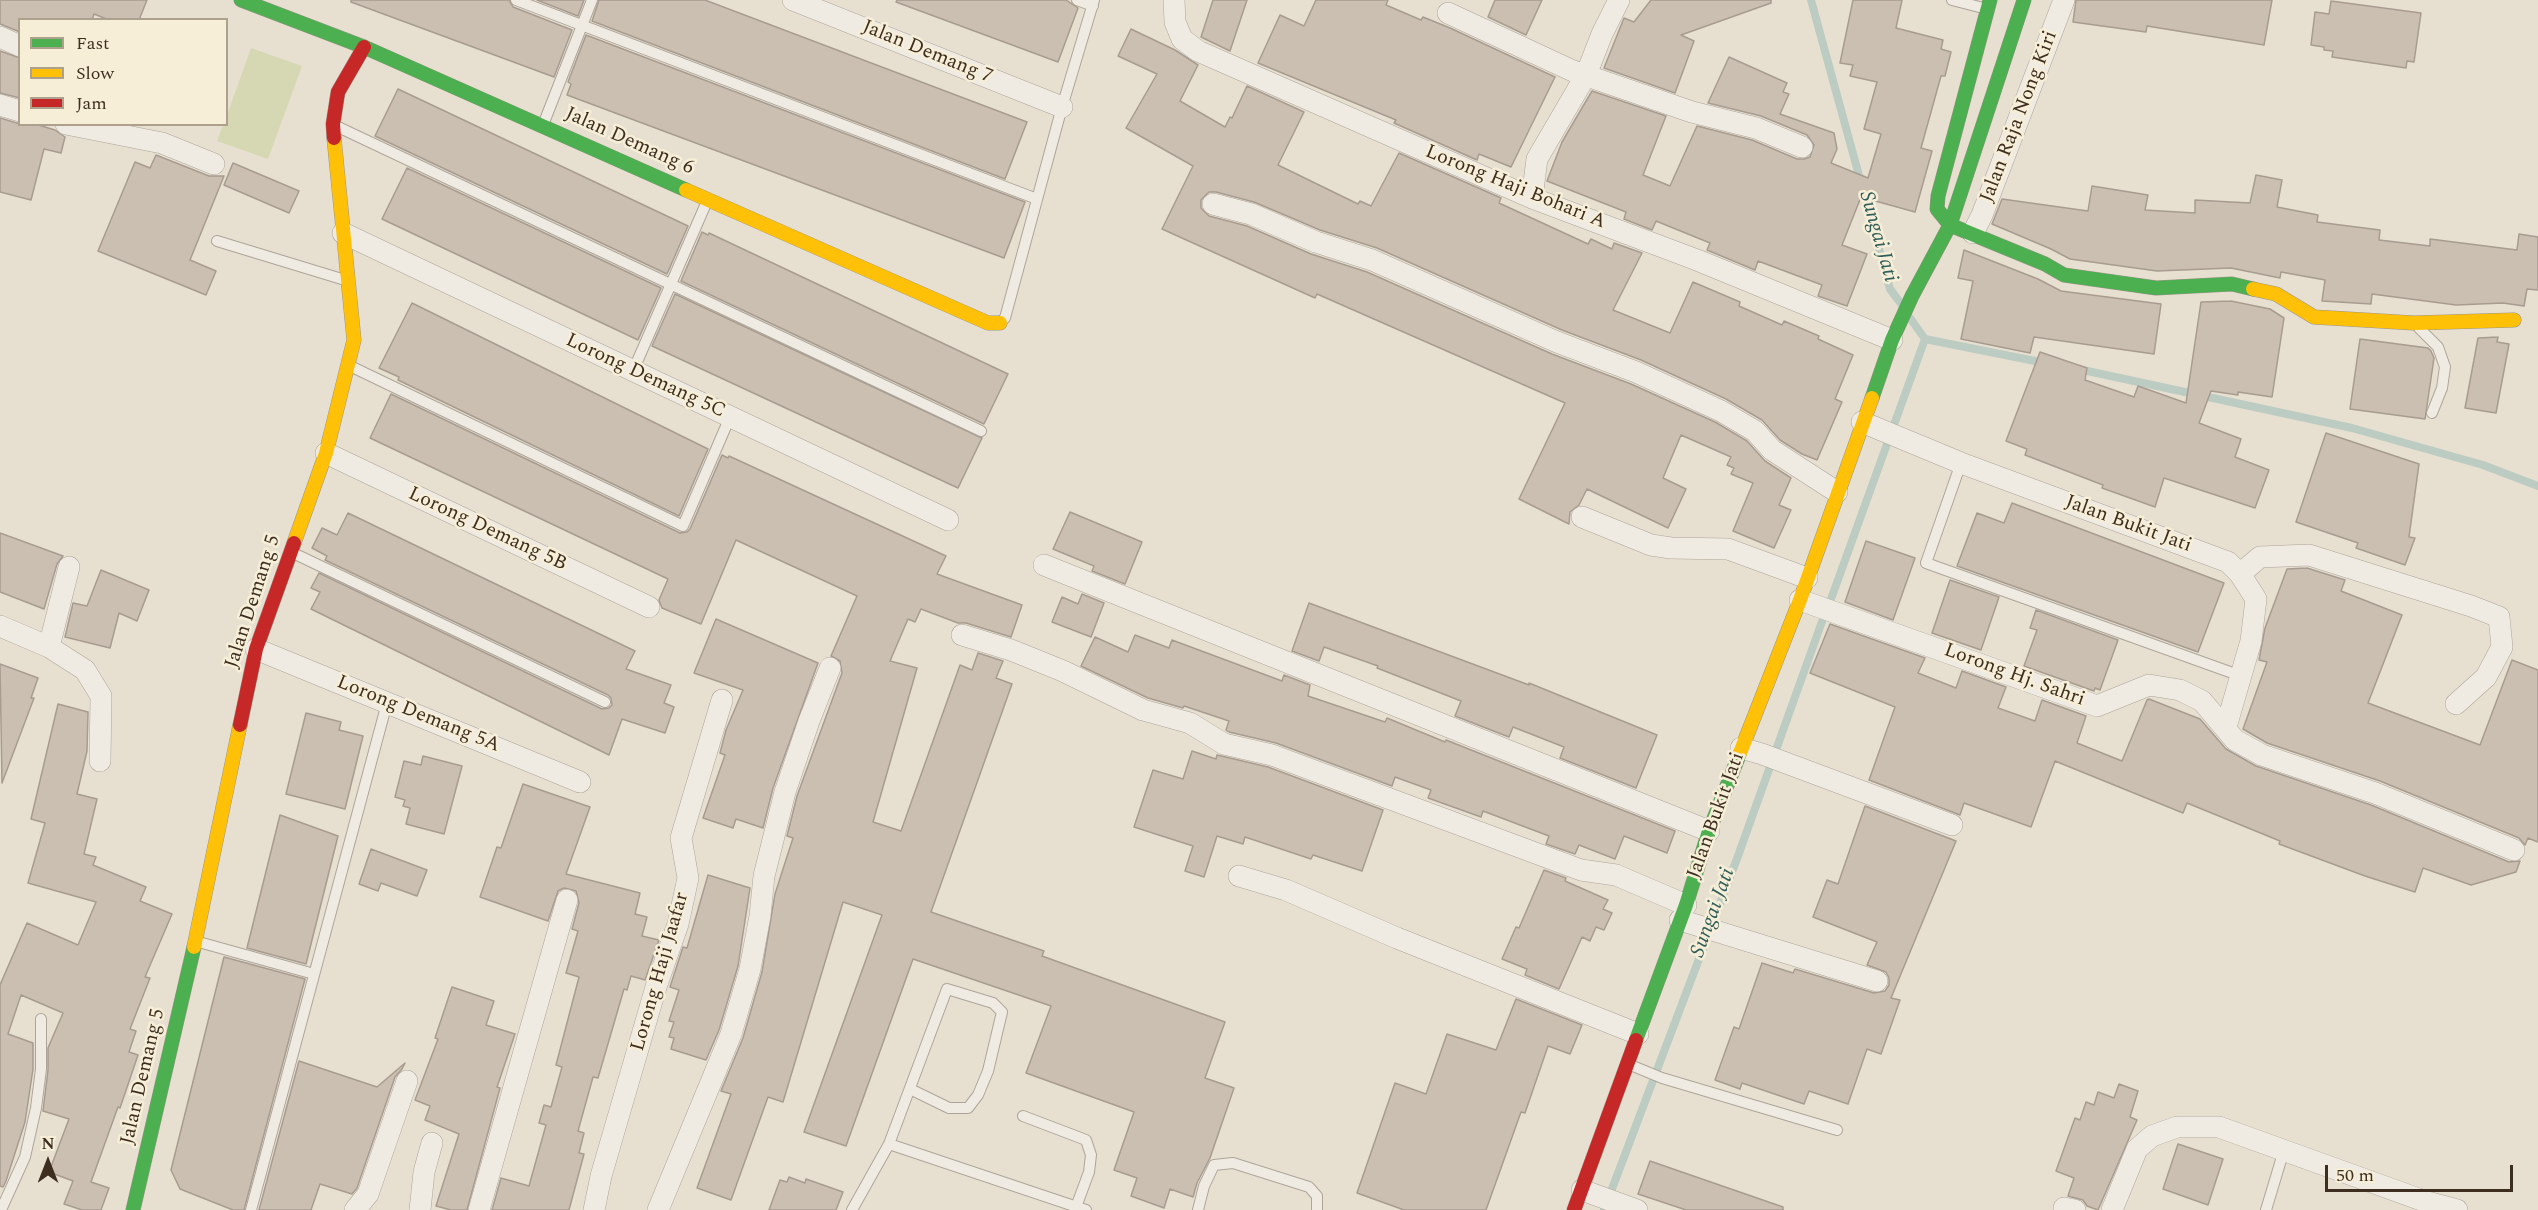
<!DOCTYPE html>
<html>
<head>
<meta charset="utf-8">
<style>
	body { margin:0 }
	#map { position:relative; width:2538px; height:1210px; overflow:hidden; background:#e7e0d1; font-family:Spectral,serif }
	canvas { display:block }
	.legend { position:absolute; left:18px; top:18px; width:210px; height:108px; box-sizing:border-box; background:#f7eed8; border:2px solid #ada18e; margin:0; padding:8px 10px; list-style:none; font-size:18px; color:#3d2e20 }
	.legend li { display:flex; align-items:center; gap:12px; height:30px }
	.legend b { width:30px; border:2px solid #ada18e }
	.north { position:absolute; left:18px; top:1132px; width:60px; height:60px; -webkit-text-stroke:4px #f7eed8; paint-order:stroke; rotate:0deg; font-size:16px; font-weight:700; line-height:24px; text-align:center; color:#3d2e20 }
	.north::after { content:''; display:block; margin:auto; width:21px; height:27px; background:#3d2e20; clip-path:polygon(50% 0,100% 100%,50% 72%,0 100%) }
	.scale { position:absolute; left:2325px; top:1165px; width:188px; height:27px; box-sizing:border-box; border:3px solid #3d2e20; border-top:0; padding-left:8px; font-size:18px; line-height:21px; white-space:nowrap; color:#3d2e20; -webkit-text-stroke:4px #f7eed8; paint-order:stroke }
</style>
</head>
<body>
<div id="map">
<canvas width="2538" height="1210"></canvas>
<ul class="legend">
<li><b style="height:8px;background:#4caf50"></b>Fast</li>
<li><b style="height:8px;background:#ffc107"></b>Slow</li>
<li><b style="height:8px;background:#c62828"></b>Jam</li>
</ul>
<div class="north">N</div>
<div class="scale">50 m</div>
</div>
<script>
const c = document.querySelector('canvas').getContext('2d');
c.lineJoin = 'round';
function fill(path, color) { c.fillStyle = color; c.fill(path, 'evenodd'); }
const shape = rows => new Path2D(rows.map(r => 'M' + r).join(''));
function trace(path, color, width, dash) { c.strokeStyle = color; c.lineWidth = width; c.lineCap = dash ? 'butt' : 'round'; c.setLineDash(dash || []); c.stroke(path); }
function label(font, color, halo, rows, align = 'center') {
  c.font = font + ' Spectral,serif'; c.lineWidth = 5; c.setLineDash([]); c.textBaseline = 'middle'; c.strokeStyle = halo; c.fillStyle = color; for (const [text, x, y, turn = 0] of rows) {
    c.save(); c.translate(x, y); c.rotate((+turn || 0) * Math.PI / 180); c.textAlign = isNaN(turn) ? turn : align; if (halo) c.strokeText(text, 0, 0); c.fillText(text, 0, 0); c.restore();
  }
}
fill(shape([
	[251,48,302,66,268,159,217,141,223,125,226,124,227,115]
]), '#d6d7b3');
trace(shape([
	[1811,0,1890,289,1902,305],
	[1910,318,1925,339],
	[1925,339,2045,363],
	[2078,369,2352,428,2483,465,2538,486],
	[1831,599,1925,339],
	[1604,1210,1738,856,1824,616]
]), '#bcccc2', 8);
const building = shape([
	[0,0,147,0,139,20,109,20,94,14,92,20,20,20,20,32,0,24,0,0],
	[351,0,509,0,513,7,572,30,554,77,351,2,351,0],
	[537,0,584,0,578,16,537,0],
	[599,0,705,0,1027,122,1005,179,592,21,599,0],
	[897,0,1066,0,1078,8,1058,62,896,2,897,0],
	[1213,0,1247,0,1230,51,1201,37,1213,0],
	[1316,0,1388,0,1386,5,1421,20,1423,17,1450,28,1555,77,1511,167,1479,154,1477,160,1394,123,1396,120,1258,63,1280,15,1304,26,1316,0],
	[1495,0,1542,0,1526,35,1488,17,1495,0],
	[1651,0,1771,0,1771,3,1681,35,1694,41,1675,93,1604,68,1624,18,1634,22,1651,0],
	[1853,0,1902,0,1896,28,1943,40,1941,49,1951,52,1945,76,1941,76,1921,148,1932,151,1915,212,1861,197,1842,245,1867,254,1847,306,1818,296,1822,285,1758,261,1755,270,1707,250,1710,243,1656,221,1652,230,1624,219,1626,212,1547,181,1562,142,1592,91,1666,116,1643,175,1670,186,1697,126,1752,140,1797,159,1804,159,1810,157,1814,145,1807,135,1761,116,1708,103,1729,57,1787,83,1783,92,1789,94,1780,114,1834,133,1837,149,1831,163,1868,178,1881,134,1864,129,1877,82,1850,76,1853,65,1840,63,1853,0],
	[2076,0,2272,0,2264,45,2147,26,2146,32,2073,22,2076,0],
	[2331,1,2421,13,2414,62,2407,61,2406,68,2332,57,2333,51,2324,50,2324,47,2311,45,2315,12,2329,14,2331,1],
	[1131,29,1175,50,1198,65,1180,101,1225,127,1230,117,1232,118,1247,86,1304,112,1278,165,1358,204,1360,201,1371,206,1399,153,1501,198,1499,203,1588,244,1591,239,1612,249,1614,243,1642,253,1613,310,1670,333,1693,282,1740,302,1739,306,1782,325,1784,321,1819,336,1818,339,1853,355,1835,399,1842,402,1817,460,1802,454,1780,440,1762,420,1726,399,1641,360,1562,330,1377,248,1320,230,1254,202,1216,192,1209,192,1201,200,1201,208,1209,216,1247,226,1311,254,1367,272,1552,354,1631,384,1715,422,1747,441,1765,461,1791,478,1779,505,1791,510,1774,548,1733,531,1753,483,1731,474,1734,468,1727,465,1731,457,1681,435,1663,478,1686,489,1668,528,1587,489,1579,505,1570,512,1569,524,1519,499,1565,403,1317,294,1315,298,1162,229,1193,166,1126,128,1157,74,1118,56,1131,29],
	[586,35,1025,202,1004,258,567,95,571,84,568,82,586,35],
	[0,51,20,58,20,98,0,93,0,51],
	[398,89,688,226,667,274,375,136,398,89],
	[0,118,20,124,35,124,55,130,65,137,61,153,44,149,31,200,0,192,0,118],
	[156,155,209,176,224,176,190,260,216,271,206,295,98,251,135,162,150,168,156,155],
	[233,163,299,191,289,213,224,185,233,163],
	[407,168,661,288,638,340,382,219,407,168],
	[2256,175,2282,180,2277,207,2318,215,2317,222,2380,230,2379,240,2430,246,2430,239,2517,250,2519,234,2538,237,2538,290,2527,289,2524,306,2503,303,2456,305,2372,294,2371,304,2322,301,2325,280,2281,272,2280,278,2231,268,2157,271,2070,259,2051,249,1992,224,2002,199,2088,211,2092,186,2148,195,2145,210,2195,213,2195,200,2250,203,2256,175],
	[702,232,708,235,709,233,1008,374,984,424,681,281,702,232],
	[1964,250,2038,279,2061,291,2161,304,2154,354,2034,337,2030,353,1961,339,1973,281,1958,278,1964,250],
	[675,294,982,438,958,488,652,346,675,294],
	[2231,301,2270,309,2284,318,2272,397,2238,392,2238,395,2211,391,2199,423,2241,439,2235,457,2269,470,2255,508,2164,478,2155,507,2102,488,2103,485,2025,455,2027,449,2006,441,2040,352,2087,368,2085,380,2134,397,2138,386,2186,403,2201,302,2231,301],
	[412,303,708,449,679,516,398,380,399,377,379,368,412,303],
	[2498,337,2497,342,2509,344,2496,413,2465,408,2478,338,2498,337],
	[2360,339,2428,348,2431,351,2434,358,2425,419,2350,409,2360,339],
	[391,394,680,533,687,532,690,529,722,455,728,458,729,456,946,556,937,574,1022,605,1011,637,966,623,958,623,921,609,915,622,908,619,890,661,917,668,873,822,901,831,960,665,972,670,978,653,1003,661,996,678,1012,684,931,912,1044,951,1042,956,1225,1022,1205,1078,1234,1088,1210,1158,1197,1183,1193,1197,1170,1189,1164,1208,1131,1196,1137,1178,1114,1170,1134,1112,1026,1073,1051,1006,913,959,846,1146,804,1132,882,915,843,902,783,1102,768,1097,731,1200,697,1188,731,1094,721,1091,743,1038,762,972,775,894,793,838,787,836,797,796,842,673,840,661,831,656,857,596,736,540,701,624,662,608,659,600,668,579,370,438,391,394],
	[2326,433,2419,464,2409,537,2415,538,2405,565,2356,548,2358,543,2296,522,2326,433],
	[2012,503,2224,583,2198,652,1957,566,1977,513,2004,523,2012,503],
	[1070,512,1142,542,1125,584,1092,571,1094,566,1053,549,1070,512],
	[348,513,635,651,626,669,671,685,664,703,674,707,665,733,622,719,609,755,311,609,320,592,311,588,319,573,602,709,609,708,612,705,611,698,608,695,325,560,327,556,312,548,322,528,337,535,348,513],
	[0,533,63,556,57,564,44,609,0,592,0,533],
	[1866,541,1915,558,1893,620,1845,602,1866,541],
	[2307,568,2345,580,2341,591,2402,615,2368,703,2480,745,2512,660,2538,670,2538,842,2528,838,2525,845,2519,838,2380,781,2267,743,2243,729,2267,662,2259,660,2265,628,2287,569,2307,568],
	[101,570,149,590,137,621,119,613,110,648,65,637,73,603,87,606,101,570],
	[1950,580,1999,597,1981,650,1932,633,1950,580],
	[1082,594,1104,603,1091,637,1052,622,1062,597,1078,604,1082,594],
	[1309,603,1529,685,1529,683,1657,735,1636,788,1560,758,1564,747,1513,727,1509,737,1455,716,1461,701,1377,668,1378,666,1324,647,1319,661,1292,651,1309,603],
	[2036,610,2118,640,2100,690,2095,688,2094,691,2024,666,2037,630,2030,628,2036,610],
	[716,619,818,663,773,788,763,828,736,819,733,828,703,818,725,755,720,753,726,730,743,690,694,673,716,619],
	[1830,624,1925,658,1918,673,1956,688,1962,671,2006,687,1998,708,2035,721,2042,700,2086,716,2077,743,2122,761,2147,700,2149,699,2200,719,2226,749,2256,766,2371,805,2509,862,2520,861,2516,872,2471,885,2423,868,2415,892,2365,876,2279,844,2280,841,2187,803,2183,813,2055,761,2031,827,1964,803,1960,815,1869,780,1895,707,1810,673,1830,624],
	[1135,635,1169,648,1172,640,1282,681,1284,675,1310,685,1308,696,1385,722,1387,718,1445,742,1446,740,1675,831,1667,853,1624,836,1615,859,1579,845,1575,854,1546,844,1549,836,1483,811,1481,817,1428,798,1431,790,1395,777,1392,786,1276,743,1229,732,1226,730,1229,721,1184,706,1183,708,1148,698,1081,666,1095,637,1128,652,1135,635],
	[0,664,38,678,31,698,34,698,2,783,0,664],
	[58,704,88,712,87,751,77,794,97,799,84,854,96,857,93,865,146,887,140,901,172,914,145,977,150,978,130,1029,136,1031,129,1052,138,1055,120,1108,118,1107,91,1182,109,1188,101,1210,82,1210,64,1204,73,1181,49,1172,69,1119,43,1111,48,1070,48,1048,63,1013,21,995,8,1034,33,1043,33,1069,25,1122,6,1181,3,1187,0,1186,0,985,27,923,78,945,96,902,28,883,45,823,31,819,58,704],
	[306,713,341,722,339,730,363,736,345,809,286,794,306,713],
	[1192,751,1216,759,1217,755,1268,767,1383,810,1362,871,1313,855,1311,859,1245,837,1243,844,1217,836,1204,877,1185,871,1193,846,1134,827,1153,770,1183,779,1192,751],
	[423,756,462,766,444,834,406,824,410,808,403,806,405,800,395,797,404,761,421,765,423,756],
	[523,784,590,807,566,874,640,893,635,914,647,917,642,936,659,940,645,980,631,976,627,990,624,989,598,1078,593,1077,578,1131,584,1133,579,1153,584,1154,569,1210,492,1210,501,1178,529,1186,546,1125,539,1123,544,1105,551,1107,562,1067,556,1065,579,977,566,973,578,931,572,929,579,903,576,891,564,888,558,891,548,921,480,897,497,847,501,848,523,784],
	[1865,806,1956,841,1891,998,1900,1000,1881,1054,1867,1049,1848,1104,1809,1091,1804,1104,1742,1083,1740,1089,1715,1080,1734,1027,1739,1029,1762,963,1793,973,1795,969,1874,993,1885,991,1889,985,1889,978,1886,972,1867,965,1877,942,1813,917,1827,880,1838,884,1865,806],
	[280,815,338,836,306,964,247,948,280,815],
	[371,849,427,870,417,896,381,883,378,891,359,884,371,849],
	[1544,870,1566,878,1565,881,1608,900,1603,909,1612,913,1604,930,1596,927,1590,941,1582,937,1559,989,1525,975,1527,969,1502,959,1516,927,1519,928,1544,870],
	[708,875,750,888,738,966,719,1030,706,1060,671,1049,674,1038,669,1037,674,1022,669,1021,679,990,670,987,683,947,687,948,708,875],
	[224,957,305,979,244,1210,233,1210,180,1189,171,1170,224,957],
	[452,987,494,1001,486,1025,515,1034,497,1087,500,1088,467,1210,451,1210,436,1206,459,1134,425,1120,430,1106,415,1100,438,1039,435,1038,452,987],
	[1516,999,1582,1025,1570,1054,1548,1046,1525,1113,1521,1112,1486,1210,1404,1210,1357,1193,1395,1083,1426,1094,1447,1034,1496,1050,1516,999],
	[299,1061,377,1087,405,1063,402,1069,395,1077,357,1188,352,1194,320,1184,311,1210,259,1210,299,1061],
	[2119,1084,2138,1091,2130,1117,2137,1120,2098,1210,2087,1206,2083,1200,2068,1196,2074,1178,2056,1171,2075,1118,2080,1120,2086,1102,2094,1105,2098,1092,2114,1098,2119,1084],
	[2178,1144,2223,1159,2208,1205,2163,1189,2178,1144],
	[1650,1161,1783,1207,1783,1210,1686,1210,1638,1194,1650,1161],
	[789,1177,805,1183,806,1179,843,1192,836,1210,769,1210,780,1180,787,1182,789,1177]
]);
fill(building, '#cbbfb2');
trace(building, '#a89c90', 1.5);
const lane = shape([
	[516,0,1037,199],
	[1077,0,1093,6],
	[1952,0,1987,9],
	[543,125,592,0],
	[336,126,981,431],
	[217,241,345,280],
	[1000,322,1005,318,1062,107,1094,0],
	[2419,328,2438,347,2445,367,2442,388,2432,413],
	[348,365,683,526,730,417],
	[633,371,708,199],
	[1961,463,1926,563,2241,676],
	[291,552,605,702],
	[195,941,314,974],
	[1628,1064,1662,1078,1837,1130],
	[1023,1116,1086,1140,1091,1155,1089,1172,1076,1207],
	[889,1144,1086,1210],
	[1,1210,25,1157,36,1108,41,1069,41,1019],
	[251,1210,387,703],
	[852,1210,889,1144,947,989,993,1003,1002,1012,988,1071,978,1095,968,1108,949,1108,910,1089],
	[1198,1210,1204,1186,1214,1165,1233,1163,1309,1187,1317,1196,1317,1210],
	[2266,1210,2284,1150]
]);
const street = shape([
	[793,0,1062,107],
	[1174,0,1175,22,1182,39,1198,51,1532,198,1697,260,1892,340],
	[1448,13,1573,71,1692,112,1756,128,1802,147],
	[0,37,20,46],
	[0,105,20,111],
	[66,124,162,143,214,164],
	[1532,198,1537,159,1586,75,1602,34,1619,0],
	[1213,204,1251,214,1316,242,1372,260,1557,342,1636,372,1721,411,1755,431,1772,450,1837,492],
	[343,233,948,520],
	[1973,233,1982,215,2064,0],
	[1862,422,1961,463,2228,562,2240,574,2256,599,2251,641,2226,727],
	[326,453,649,607],
	[1582,517,1651,545,1671,548,1728,549,1807,578],
	[1044,565,1709,831],
	[2240,574,2260,557,2309,555,2471,606,2499,617,2502,647,2486,677,2456,704],
	[1800,600,2097,706,2149,685,2180,690,2202,701,2235,740,2262,755,2375,793,2514,850],
	[0,626,49,647,85,670,101,696,100,761],
	[962,635,1011,650,1063,671,1143,710,1190,723,1224,744,1272,755,1581,870,1616,875,1686,905],
	[49,647,69,567],
	[256,649,580,782],
	[1741,748,1762,754,1952,825],
	[1239,876,1286,890,1397,938,1638,1034],
	[1680,920,1877,981],
	[1582,1190,1637,1210],
	[2064,1208,2075,1210],
	[355,1210,368,1194,407,1081],
	[420,1210,424,1172,432,1143],
	[479,1210,567,900],
	[594,1210,601,1176,656,987,678,924,688,878,681,838,722,700],
	[658,1210,731,1034,750,969,760,916,764,876,785,792,809,721,830,668],
	[2112,1210,2137,1149,2152,1136,2177,1127,2219,1127,2427,1202,2457,1210]
]);
const fast = shape([
	[241,0,364,47,686,190],
	[1990,0,1938,196,1937,209,1950,225,2045,264,2064,275,2156,288,2232,284,2253,289],
	[1872,398,1892,340,1912,296,1950,225,2024,0],
	[1636,1040,1686,905,1709,831,1740,753],
	[133,1210,194,947]
]);
const slow = shape([
	[686,190,988,323,1000,323],
	[2253,289,2276,294,2314,317,2414,323,2514,320],
	[294,543,326,453,354,340,334,138],
	[1740,753,1800,600,1872,398],
	[194,947,240,725]
]);
const jam = shape([
	[334,138,333,124,338,92,364,47],
	[240,725,256,649,294,543],
	[1574,1210,1636,1040]
]);
trace(lane, '#ada599', 12);
trace(street, '#ada599', 22);
trace(fast, '#9c958a', 15);
trace(slow, '#9c958a', 15);
trace(jam, '#9c958a', 15);
trace(lane, '#efebe3', 10);
trace(street, '#efebe3', 21);
trace(fast, '#4caf50', 14);
trace(slow, '#ffc107', 14);
trace(jam, '#c62828', 14);
label('20px', '#3d2e20', '#f7eed8', [
	["Jalan Demang 7",927,53,22],
	["Jalan Raja Nong Kiri",2020,117,-69],
	["Jalan Demang 6",629,142,24],
	["Lorong Haji Bohari A",1515,188,22],
	["Lorong Demang 5C",645,377,25],
	["Jalan Bukit Jati",2128,525,20],
	["Lorong Demang 5B",487,530,25],
	["Jalan Demang 5",254,602,-72],
	["Lorong Hj. Sahri",2014,676,20],
	["Lorong Demang 5A",418,715,22],
	["Jalan Bukit Jati",1717,816,-70],
	["Lorong Haji Jaafar",661,972,-74],
	["Jalan Demang 5",144,1077,-77]
]);
label('italic 21px', '#2f5d5a', '#f7eed8', [
	["Sungai Jati",1877,237,74],
	["Sungai Jati",1714,913,-70]
]);
</script>
</body>
</html>
